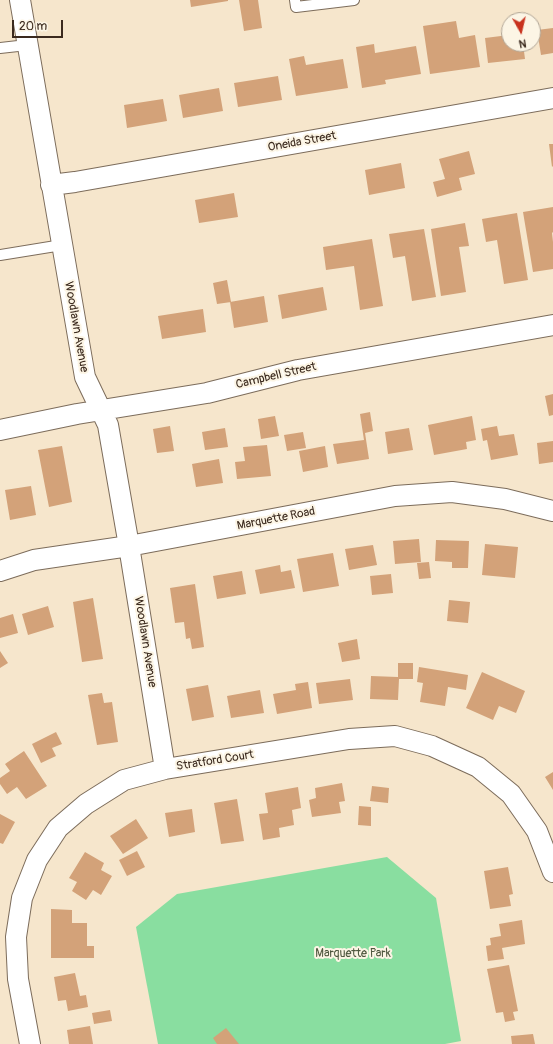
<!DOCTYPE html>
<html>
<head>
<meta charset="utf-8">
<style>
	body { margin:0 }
	#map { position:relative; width:553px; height:1044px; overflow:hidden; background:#f6e6cc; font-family:Pangolin,sans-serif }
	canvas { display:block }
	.north { position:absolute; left:501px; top:12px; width:40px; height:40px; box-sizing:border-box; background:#fcf5e5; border:1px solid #afa495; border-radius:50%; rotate:172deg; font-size:11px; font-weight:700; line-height:16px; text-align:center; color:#3b2a1e }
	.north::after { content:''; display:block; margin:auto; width:14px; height:18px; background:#c8321e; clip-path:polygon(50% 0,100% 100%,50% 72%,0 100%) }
	.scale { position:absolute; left:12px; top:20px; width:51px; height:18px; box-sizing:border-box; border:2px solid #3b2a1e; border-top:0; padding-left:5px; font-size:12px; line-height:14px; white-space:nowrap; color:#3b2a1e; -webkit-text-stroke:3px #fcf5e5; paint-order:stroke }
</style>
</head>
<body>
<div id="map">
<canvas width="553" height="1044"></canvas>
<div class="north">N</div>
<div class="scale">20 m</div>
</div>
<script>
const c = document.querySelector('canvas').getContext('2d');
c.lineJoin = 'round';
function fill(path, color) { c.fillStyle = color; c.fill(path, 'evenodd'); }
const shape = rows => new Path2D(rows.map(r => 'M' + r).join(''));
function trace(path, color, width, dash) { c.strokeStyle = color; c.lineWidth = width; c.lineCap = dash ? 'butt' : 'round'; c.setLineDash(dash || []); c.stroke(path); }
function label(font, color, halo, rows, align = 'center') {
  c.font = font + ' Pangolin,sans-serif'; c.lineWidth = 4; c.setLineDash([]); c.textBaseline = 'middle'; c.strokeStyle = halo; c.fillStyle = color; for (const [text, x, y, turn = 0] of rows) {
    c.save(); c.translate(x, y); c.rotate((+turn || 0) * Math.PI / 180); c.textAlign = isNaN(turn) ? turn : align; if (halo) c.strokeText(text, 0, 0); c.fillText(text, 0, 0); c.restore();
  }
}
fill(shape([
	[387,857,436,898,461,1041,445,1044,158,1044,136,927,177,894]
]), '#89dea0');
fill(shape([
	[190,0,228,0,228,1,191,7],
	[239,0,258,0,262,28,244,31],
	[456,21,459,38,475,35,480,67,430,74,423,26],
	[553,28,553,53,541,55,537,30],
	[509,35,509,44,523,44,525,59,488,63,485,38],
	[374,44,375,53,416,46,421,74,385,80,386,84,362,88,356,47],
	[304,56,306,65,343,59,348,88,296,96,289,59],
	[278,76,282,100,238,107,234,83],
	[219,88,223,111,183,118,179,95],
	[163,99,167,121,127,128,124,105],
	[549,144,553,144,553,166,552,167],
	[469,151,475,174,459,178,462,190,437,197,433,182,445,179,439,159],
	[401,163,405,188,369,195,365,170],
	[234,193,238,217,199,223,195,200],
	[553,207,553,232,552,233,553,242,553,269,533,272,523,212],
	[517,213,528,280,504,284,497,240,486,242,482,219],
	[465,223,469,246,459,247,466,292,441,296,431,229],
	[424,229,436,297,412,301,405,256,393,258,389,234],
	[372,239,383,306,360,310,354,266,326,270,323,247],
	[227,280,231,302,217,304,213,283],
	[323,287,327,310,282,319,278,295],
	[264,296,268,322,234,328,230,302],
	[203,309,206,332,162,339,158,316],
	[553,394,553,415,549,416,545,396],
	[370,412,373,431,365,433,369,459,337,464,333,444,364,440,360,414],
	[275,416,279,436,261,439,258,419],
	[472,416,476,440,466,442,467,449,434,455,428,425],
	[170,426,174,451,157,453,153,429],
	[497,426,499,436,514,434,518,455,491,460,487,440,483,441,481,429],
	[225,428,228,447,205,450,202,432],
	[409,428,413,450,388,454,385,432],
	[303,432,306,448,287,451,284,435],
	[553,441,553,462,539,464,537,443],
	[267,445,271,476,237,479,235,462,245,461,243,447],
	[62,446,72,502,49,507,38,450],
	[325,446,328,467,303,472,299,451],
	[219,459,223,483,196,487,192,464],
	[31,486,36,515,10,520,5,490],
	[419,539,421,562,395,564,393,541],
	[436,540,469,541,468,568,452,568,452,562,435,561],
	[485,544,518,547,515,578,482,575],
	[373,545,377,565,349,570,345,549],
	[333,553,339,586,303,592,297,559],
	[429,562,431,578,419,579,417,563],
	[280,565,281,572,291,570,295,588,260,594,255,570],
	[242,571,246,594,217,599,213,576],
	[391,574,393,593,372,595,370,576],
	[195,584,204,647,192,649,190,638,186,639,184,622,175,623,170,588],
	[93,598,103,659,82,662,73,602],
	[449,600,470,602,468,623,447,621],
	[48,606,54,627,28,635,22,614],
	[13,614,18,633,0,638,0,618],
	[357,639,360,659,342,662,338,643],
	[0,651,8,663,0,668],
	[398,663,413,663,413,679,399,679,398,700,370,699,371,676,398,677],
	[419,667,468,675,466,690,448,687,445,706,420,702,423,683,417,682],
	[482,672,525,691,516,713,499,706,493,720,466,708],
	[350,679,353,700,319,704,316,683],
	[308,682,312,708,277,714,273,694,296,690,295,684],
	[208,685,214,717,192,721,186,689],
	[260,690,264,713,231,718,227,696],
	[102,693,104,703,112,702,118,742,97,745,88,695],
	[56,732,62,744,52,748,56,756,41,763,32,744],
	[24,751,47,786,26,799,17,787,7,794,0,784,0,778,10,771,5,764],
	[553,772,553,790,545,777],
	[342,783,345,801,339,802,341,813,312,817,309,800,316,798,315,788],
	[372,786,389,788,388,803,370,801],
	[298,787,301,808,292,810,294,825,279,828,280,837,263,840,259,814,268,813,265,793],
	[237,799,244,841,221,844,214,803],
	[359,806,371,807,371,826,358,825],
	[192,809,195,832,169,837,165,813],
	[0,814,15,822,3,844,0,843],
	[136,819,148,838,123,854,110,836],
	[137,851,145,867,127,876,119,860],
	[85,852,104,863,101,870,112,876,101,895,93,890,86,900,72,891,77,882,69,878],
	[508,867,513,894,509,895,511,906,490,909,484,871],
	[51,909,72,910,72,923,87,923,87,946,94,946,94,958,51,958],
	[522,920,525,944,502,948,504,959,488,961,486,946,491,945,490,938,501,936,499,924],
	[509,965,518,1011,513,1012,515,1020,505,1022,503,1012,496,1013,487,969],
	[75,973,80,996,86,995,88,1007,68,1011,66,1000,58,1001,54,977],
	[110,1010,112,1021,94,1024,92,1013],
	[90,1026,93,1044,69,1044,67,1030],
	[226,1028,239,1044,217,1044,213,1038],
	[533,1034,535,1044,512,1044,511,1036]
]), '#d3a279');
const service = shape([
	[295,0,296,7,354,0],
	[0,48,27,45],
	[0,255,62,245]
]);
const minor = shape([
	[20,0,85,377,108,425,129,546,165,769],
	[51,185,75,182,553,98],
	[0,430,77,414,207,393,298,370,553,325],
	[0,571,34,560,129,546,395,496,452,492,505,499,553,511],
	[30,1044,18,979,16,937,22,898,37,860,58,828,86,804,124,780,165,769,349,739,395,736,432,746,478,767,511,794,537,831,553,872]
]);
trace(service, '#7c6c5b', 12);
trace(minor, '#7c6c5b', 22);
trace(service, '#fff', 10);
trace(minor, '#fff', 20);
label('12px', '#3b2a1e', '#fcf5e5', [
	["Oneida Street",302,142,-10],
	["Woodlawn Avenue",76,327,80],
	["Campbell Street",276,376,-13],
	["Marquette Road",276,519,-11],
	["Woodlawn Avenue",145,642,81],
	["Stratford Court",215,761,-9]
]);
label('12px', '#4e573e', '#fcf5e5', [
	["Marquette Park",353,954]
]);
</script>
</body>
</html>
